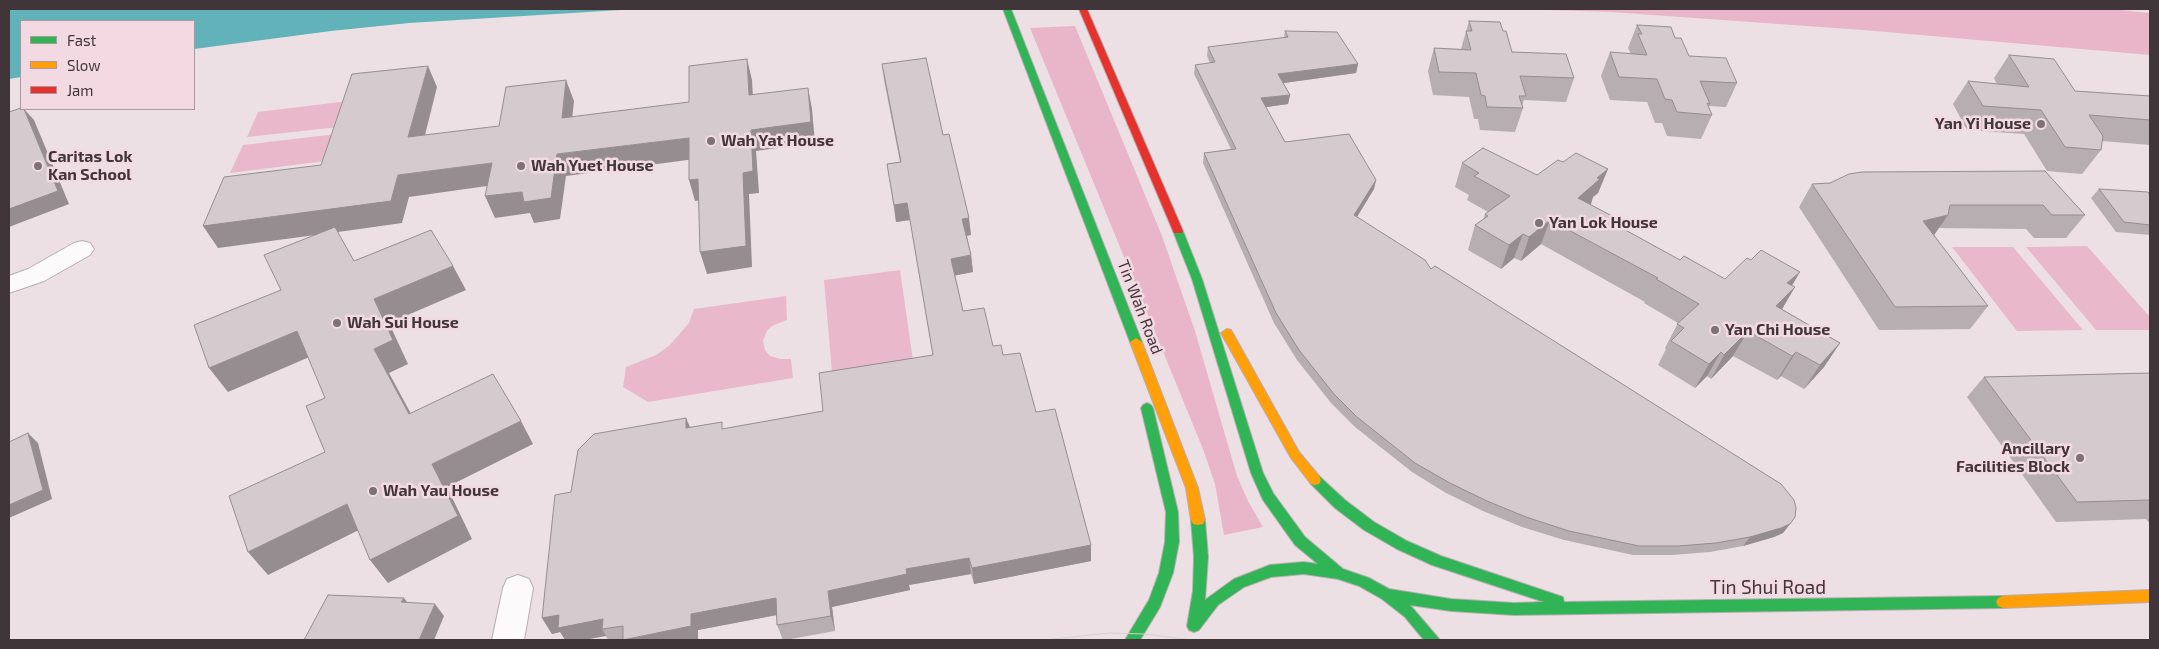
<!DOCTYPE html>
<html>
<head>
<meta charset="utf-8">
<style>
	body { margin:0 }
	#map { position:relative; width:2159px; height:649px; overflow:hidden; background:#ede0e4; font-family:"Exo 2",sans-serif }
	canvas { display:block }
	.frame { position:absolute; inset:0; border:10px solid #40363a; pointer-events:none }
	.legend { position:absolute; left:20px; top:20px; width:175px; height:90px; box-sizing:border-box; background:#f3dae2; border:1px solid #ab989f; margin:0; padding:6px 9px; list-style:none; font-size:15px; color:#40363a }
	.legend li { display:flex; align-items:center; gap:10px; height:25px }
	.legend b { width:25px; border:1px solid #ab989f }
</style>
</head>
<body>
<div id="map">
<canvas width="2159" height="649"></canvas>
<div class="frame"></div>
<ul class="legend">
<li><b style="height:6px;background:#30b455"></b>Fast</li>
<li><b style="height:6px;background:#ff9f0a"></b>Slow</li>
<li><b style="height:6px;background:#e5322d"></b>Jam</li>
</ul>
</div>
<script>
const c = document.querySelector('canvas').getContext('2d');
c.lineJoin = 'round';
function fill(path, color) { c.fillStyle = color; c.fill(path, 'evenodd'); }
const shape = rows => new Path2D(rows.map(r => 'M' + r).join(''));
function trace(path, color, width, dash) { c.strokeStyle = color; c.lineWidth = width; c.lineCap = dash ? 'butt' : 'round'; c.setLineDash(dash || []); c.stroke(path); }
function label(font, color, halo, rows, align = 'center') {
  c.font = font + ' "Exo 2",sans-serif'; c.lineWidth = 5; c.setLineDash([]); c.textBaseline = 'middle'; c.strokeStyle = halo; c.fillStyle = color; for (const [text, x, y, turn = 0] of rows) {
    c.save(); c.translate(x, y); c.rotate((+turn || 0) * Math.PI / 180); c.textAlign = isNaN(turn) ? turn : align; if (halo) c.strokeText(text, 0, 0); c.fillText(text, 0, 0); c.restore();
  }
}
fill(shape([
	[348,101,339,127,247,137,258,112],
	[336,134,326,161,230,173,243,145],
	[2087,246,2150,317,2150,330,2096,330,2026,247],
	[1952,247,2013,247,2083,330,2017,331],
	[900,270,913,360,832,372,824,280],
	[786,296,787,320,772,326,767,331,763,341,765,350,770,356,781,359,791,359,793,378,648,402,623,387,626,367,656,355,670,345,689,323,694,309]
]), '#e9b9cb');
fill(shape([
	[1516,9,2111,9,2150,13,2150,55,1863,30,1611,12],
	[1075,26,1162,236,1195,331,1237,476,1248,501,1263,527,1224,535,1215,484,1203,449,1030,28]
]), '#e8b6c8');
fill(shape([
	[9,9,637,9,409,23,331,31,194,49,194,21,21,21,21,77,9,79]
]), '#61b3b9');
const street = shape([
	[82,241,90,243,94,249,90,255,44,281,9,293,9,276,28,269,74,243,82,241],
	[518,575,529,579,533,588,524,640,492,640,503,588,507,579,518,575]
]);
const fast = shape([
	[1003,9,1011,9,1142,342,1140,345,1132,345,1130,342,1003,9],
	[1178,228,1183,231,1202,279,1263,473,1273,493,1305,537,1343,569,1369,578,1389,589,1451,599,1514,603,1544,602,1432,565,1397,549,1364,530,1335,508,1311,484,1309,480,1311,476,1315,475,1319,476,1345,500,1374,522,1407,541,1441,556,1563,597,1564,602,2003,596,2008,598,2010,602,2008,606,2003,608,1514,615,1451,611,1410,605,1440,640,1424,640,1405,617,1382,599,1359,586,1338,579,1304,574,1271,577,1244,587,1218,605,1199,630,1194,632,1189,630,1187,626,1193,591,1194,557,1191,520,1193,516,1198,515,1203,516,1205,520,1208,557,1205,600,1234,579,1270,565,1304,562,1318,564,1295,545,1263,500,1251,473,1192,279,1173,231,1178,228],
	[1147,403,1151,405,1153,408,1178,512,1179,542,1173,573,1160,607,1140,640,1125,640,1149,600,1159,573,1165,542,1166,512,1141,408,1143,405,1147,403]
]);
const slow = shape([
	[1227,329,1231,330,1299,452,1319,476,1321,480,1319,484,1315,485,1311,484,1291,458,1221,333,1227,329],
	[1136,338,1142,342,1198,488,1205,520,1203,524,1198,525,1193,524,1191,520,1186,488,1130,342,1136,338],
	[2150,590,2150,602,2003,608,1998,606,1996,602,1998,598,2003,596,2150,590]
]);
const jam = shape([
	[1079,9,1087,9,1183,231,1182,233,1174,233,1173,231,1079,9]
]);
trace(street, '#b9aeb2', 2);
trace(fast, '#b9aeb2', 2);
trace(slow, '#b9aeb2', 2);
trace(jam, '#b9aeb2', 2);
fill(street, '#fcfafb');
fill(fast, '#30b455');
fill(slow, '#ff9f0a');
fill(jam, '#e5322d');
trace(shape([
	[1044,640,1109,633,1144,634,1193,640]
]), '#d4d0d1', 1);
fill(shape([
	[1469,21,1503,31,1512,52,1574,78,1566,102,1524,100,1522,106,1523,108,1515,132,1480,130,1478,119,1474,119,1469,97,1433,95,1428,71,1434,48,1461,49],
	[1637,25,1675,38,1689,56,1737,83,1726,107,1709,106,1708,107,1712,115,1701,139,1667,136,1662,123,1655,123,1647,102,1610,100,1601,76,1610,52,1631,54,1628,48],
	[1285,31,1358,64,1356,73,1283,83,1290,95,1288,104,1266,107,1285,142,1376,180,1374,189,1357,217,1431,269,1795,517,1783,533,1774,537,1743,546,1710,552,1672,555,1633,555,1564,540,1522,527,1483,511,1446,493,1412,472,1355,427,1331,403,1297,360,1274,323,1203,163,1204,153,1231,149,1194,74,1195,65,1210,63,1207,56,1208,47,1284,38],
	[2009,55,2075,91,2150,96,2150,145,2102,141,2101,150,2082,174,2047,171,2024,134,1967,130,1953,104,1968,81,1997,84,1994,78],
	[882,64,943,135,971,235,967,236,971,255,973,272,955,275,963,311,993,346,1003,355,1036,412,1091,561,974,584,971,574,909,585,910,590,832,607,835,631,785,640,783,640,777,625,777,615,698,630,698,640,608,640,606,636,560,632,552,634,542,618,571,492,686,418,690,427,724,429,823,411,933,356,910,220,896,222,887,164,900,162,884,80],
	[1563,162,1608,169,1598,193,1593,197,1590,204,1611,222,1680,260,1725,279,1792,285,1782,309,1840,343,1824,367,1804,389,1781,376,1777,380,1733,356,1711,379,1707,376,1695,388,1658,365,1666,349,1665,348,1678,323,1644,303,1645,302,1541,244,1521,261,1514,258,1501,269,1468,250,1475,225,1483,220,1485,214,1488,212,1467,200,1469,195,1455,187,1462,163,1537,175],
	[2045,171,2085,215,2066,238,2034,238,2026,229,1938,228,1934,235,1988,306,1970,329,1879,330,1799,207,1812,184,1830,183],
	[2099,189,2150,196,2150,235,2116,232,2091,198],
	[2150,373,2150,524,2146,519,2056,522,1967,397,1984,377]
]), '#b7aeb1');
fill(shape([
	[747,59,752,80,754,116,749,95],
	[1358,64,1356,73,1277,84,1278,74],
	[428,66,437,87,419,159,408,137],
	[566,80,574,101,570,139,562,118],
	[808,88,812,109,815,143,756,151,759,193,749,194,752,267,707,274,700,252,743,173,751,130],
	[1290,95,1288,104,1260,108,1261,98],
	[24,109,34,120,69,204,9,227,9,209],
	[689,138,695,159,566,176,560,219,534,223,530,213,495,218,485,196,557,154],
	[492,163,501,184,409,197,402,223,338,232,369,285,338,232,218,248,203,226,398,175],
	[1608,169,1598,193,1593,197,1591,204,1568,222,1578,198,1597,178],
	[698,179,704,200,695,201,689,180],
	[1376,180,1374,189,1352,225,1354,215],
	[907,203,910,220,896,222,894,205],
	[1948,215,1932,238,1923,221],
	[969,218,971,235,964,236,962,219],
	[1550,220,1541,244,1521,261,1529,237],
	[1523,234,1514,258,1501,269,1509,245],
	[971,255,973,272,953,276,951,259],
	[453,266,466,290,389,323,408,364,389,373,424,438,409,414,374,349,374,299],
	[1800,272,1786,296,1787,283],
	[1795,287,1781,311,1776,306],
	[297,331,314,355,228,392,209,368],
	[1748,331,1733,356,1711,379,1724,355],
	[1840,343,1824,367,1804,389,1820,365],
	[1721,352,1707,376,1695,388,1709,364],
	[1796,352,1781,376,1777,380,1792,356],
	[686,418,693,435,686,428],
	[521,421,533,444,447,487,472,539,388,583,370,560,432,464],
	[28,433,38,443,52,499,9,518,9,505],
	[347,504,365,527,268,575,248,552],
	[1790,524,1783,533,1774,537,1743,546,1750,537],
	[1091,545,1091,561,974,584,972,568],
	[969,558,971,574,909,585,910,590,832,607,835,631,831,616,828,591,906,569],
	[404,598,414,611,401,602],
	[776,598,782,614,698,630,698,640,623,640,691,614],
	[435,604,444,616,434,640,419,640],
	[559,615,603,619,602,629,606,636,584,640,565,640,560,632,552,634,542,618]
]), '#958d90');
const building = shape([
	[1469,21,1500,22,1503,31,1506,31,1512,52,1566,54,1574,78,1520,76,1526,96,1519,96,1523,108,1487,107,1485,96,1481,95,1476,73,1439,72,1434,48,1471,50,1466,31,1472,31,1469,21],
	[1637,25,1671,27,1675,38,1681,38,1689,56,1726,58,1737,83,1700,81,1710,104,1707,103,1712,115,1677,112,1672,100,1665,99,1657,79,1619,77,1610,52,1647,55,1638,34,1642,34,1637,25],
	[1285,31,1337,32,1358,64,1278,74,1290,95,1261,98,1285,142,1349,134,1376,180,1354,215,1425,260,1431,269,1435,266,1781,484,1794,500,1796,508,1795,517,1790,524,1781,528,1750,537,1716,543,1678,546,1639,546,1569,531,1526,517,1487,501,1450,483,1415,463,1357,417,1334,394,1299,350,1276,313,1204,153,1236,149,1195,65,1215,62,1208,47,1288,37,1285,31],
	[2009,55,2054,59,2075,91,2150,96,2150,120,2089,115,2103,136,2101,150,2065,147,2041,110,1983,106,1968,81,2029,87,2009,55],
	[926,58,943,135,949,134,969,218,962,219,971,255,951,259,963,311,984,308,993,346,1001,345,1003,355,1020,353,1036,412,1055,409,1091,545,972,568,969,558,906,569,907,574,828,591,831,616,777,625,776,598,691,614,691,626,623,640,623,626,602,629,603,619,558,628,559,615,542,618,555,495,571,492,578,450,594,434,686,418,686,428,722,422,722,429,823,411,819,373,933,355,907,203,894,205,887,164,901,162,882,64,926,58],
	[747,59,749,95,808,88,811,122,751,130,753,171,743,173,746,246,700,252,698,179,689,180,689,138,557,154,551,198,524,202,522,192,485,196,492,163,398,175,391,201,203,226,224,177,321,165,352,74,428,66,408,137,499,126,506,87,566,80,562,118,689,102,689,66,747,59],
	[21,108,21,109,24,109,58,191,9,209,9,112,21,108],
	[1483,148,1537,175,1558,160,1563,162,1576,153,1608,169,1597,178,1600,179,1578,198,1614,217,1609,221,1680,260,1684,256,1725,279,1747,258,1751,260,1761,250,1800,272,1787,283,1795,287,1776,306,1840,343,1820,365,1796,352,1792,356,1748,331,1724,355,1721,352,1709,364,1671,341,1684,328,1677,324,1699,304,1656,279,1658,278,1550,220,1529,237,1523,234,1509,245,1475,225,1488,216,1485,214,1510,196,1474,176,1479,173,1462,163,1483,148],
	[2045,171,2085,215,2052,215,2043,205,1950,205,1948,215,1923,221,1988,306,1895,307,1812,184,1830,183,1849,174,1862,172,2045,171],
	[2099,189,2148,192,2150,196,2150,225,2124,222,2099,189],
	[335,227,354,261,431,230,453,266,374,299,393,340,374,349,409,414,493,374,521,421,432,464,458,516,370,560,347,504,248,552,229,496,325,452,306,406,325,398,297,331,209,368,194,325,281,290,264,255,335,227],
	[2150,373,2150,500,2077,502,1984,377,2150,373],
	[28,433,43,490,9,505,9,442,28,433],
	[328,595,404,598,401,602,435,604,419,640,304,640,328,595]
]);
fill(building, '#d5cace');
trace(building, '#958d90', 1);
for (const [x, y, r, color] of [
	[2041,124,5,"#7d7276"],
	[711,141,5,"#7d7276"],
	[38,166,5,"#7d7276"],
	[521,166,5,"#7d7276"],
	[1539,223,5,"#7d7276"],
	[337,323,5,"#7d7276"],
	[1715,330,5,"#7d7276"],
	[2080,458,5,"#7d7276"],
	[373,491,5,"#7d7276"]
]) { const dot = new Path2D(); dot.arc(x, y, r, 0, 2 * Math.PI); c.fillStyle = color; c.fill(dot); trace(dot, '#f3dae2', 2); }
label('bold 16px', '#40363a', '#f3dae2', [
	["Yan Yi House",2031,124,"right"],
	["Wah Yat House",721,141],
	["Caritas Lok",48,157],
	["Kan School",48,175],
	["Wah Yuet House",531,166],
	["Yan Lok House",1549,223],
	["Wah Sui House",347,323],
	["Yan Chi House",1725,330],
	["Ancillary",2070,449,"right"],
	["Facilities Block",2070,467,"right"],
	["Wah Yau House",383,491]
], 'left');
label('16px', '#40363a', '#f3dae2', [
	["Tin Wah Road",1140,307,69]
]);
label('19px', '#40363a', '#f3dae2', [
	["Tin Shui Road",1768,588]
]);
</script>
</body>
</html>
